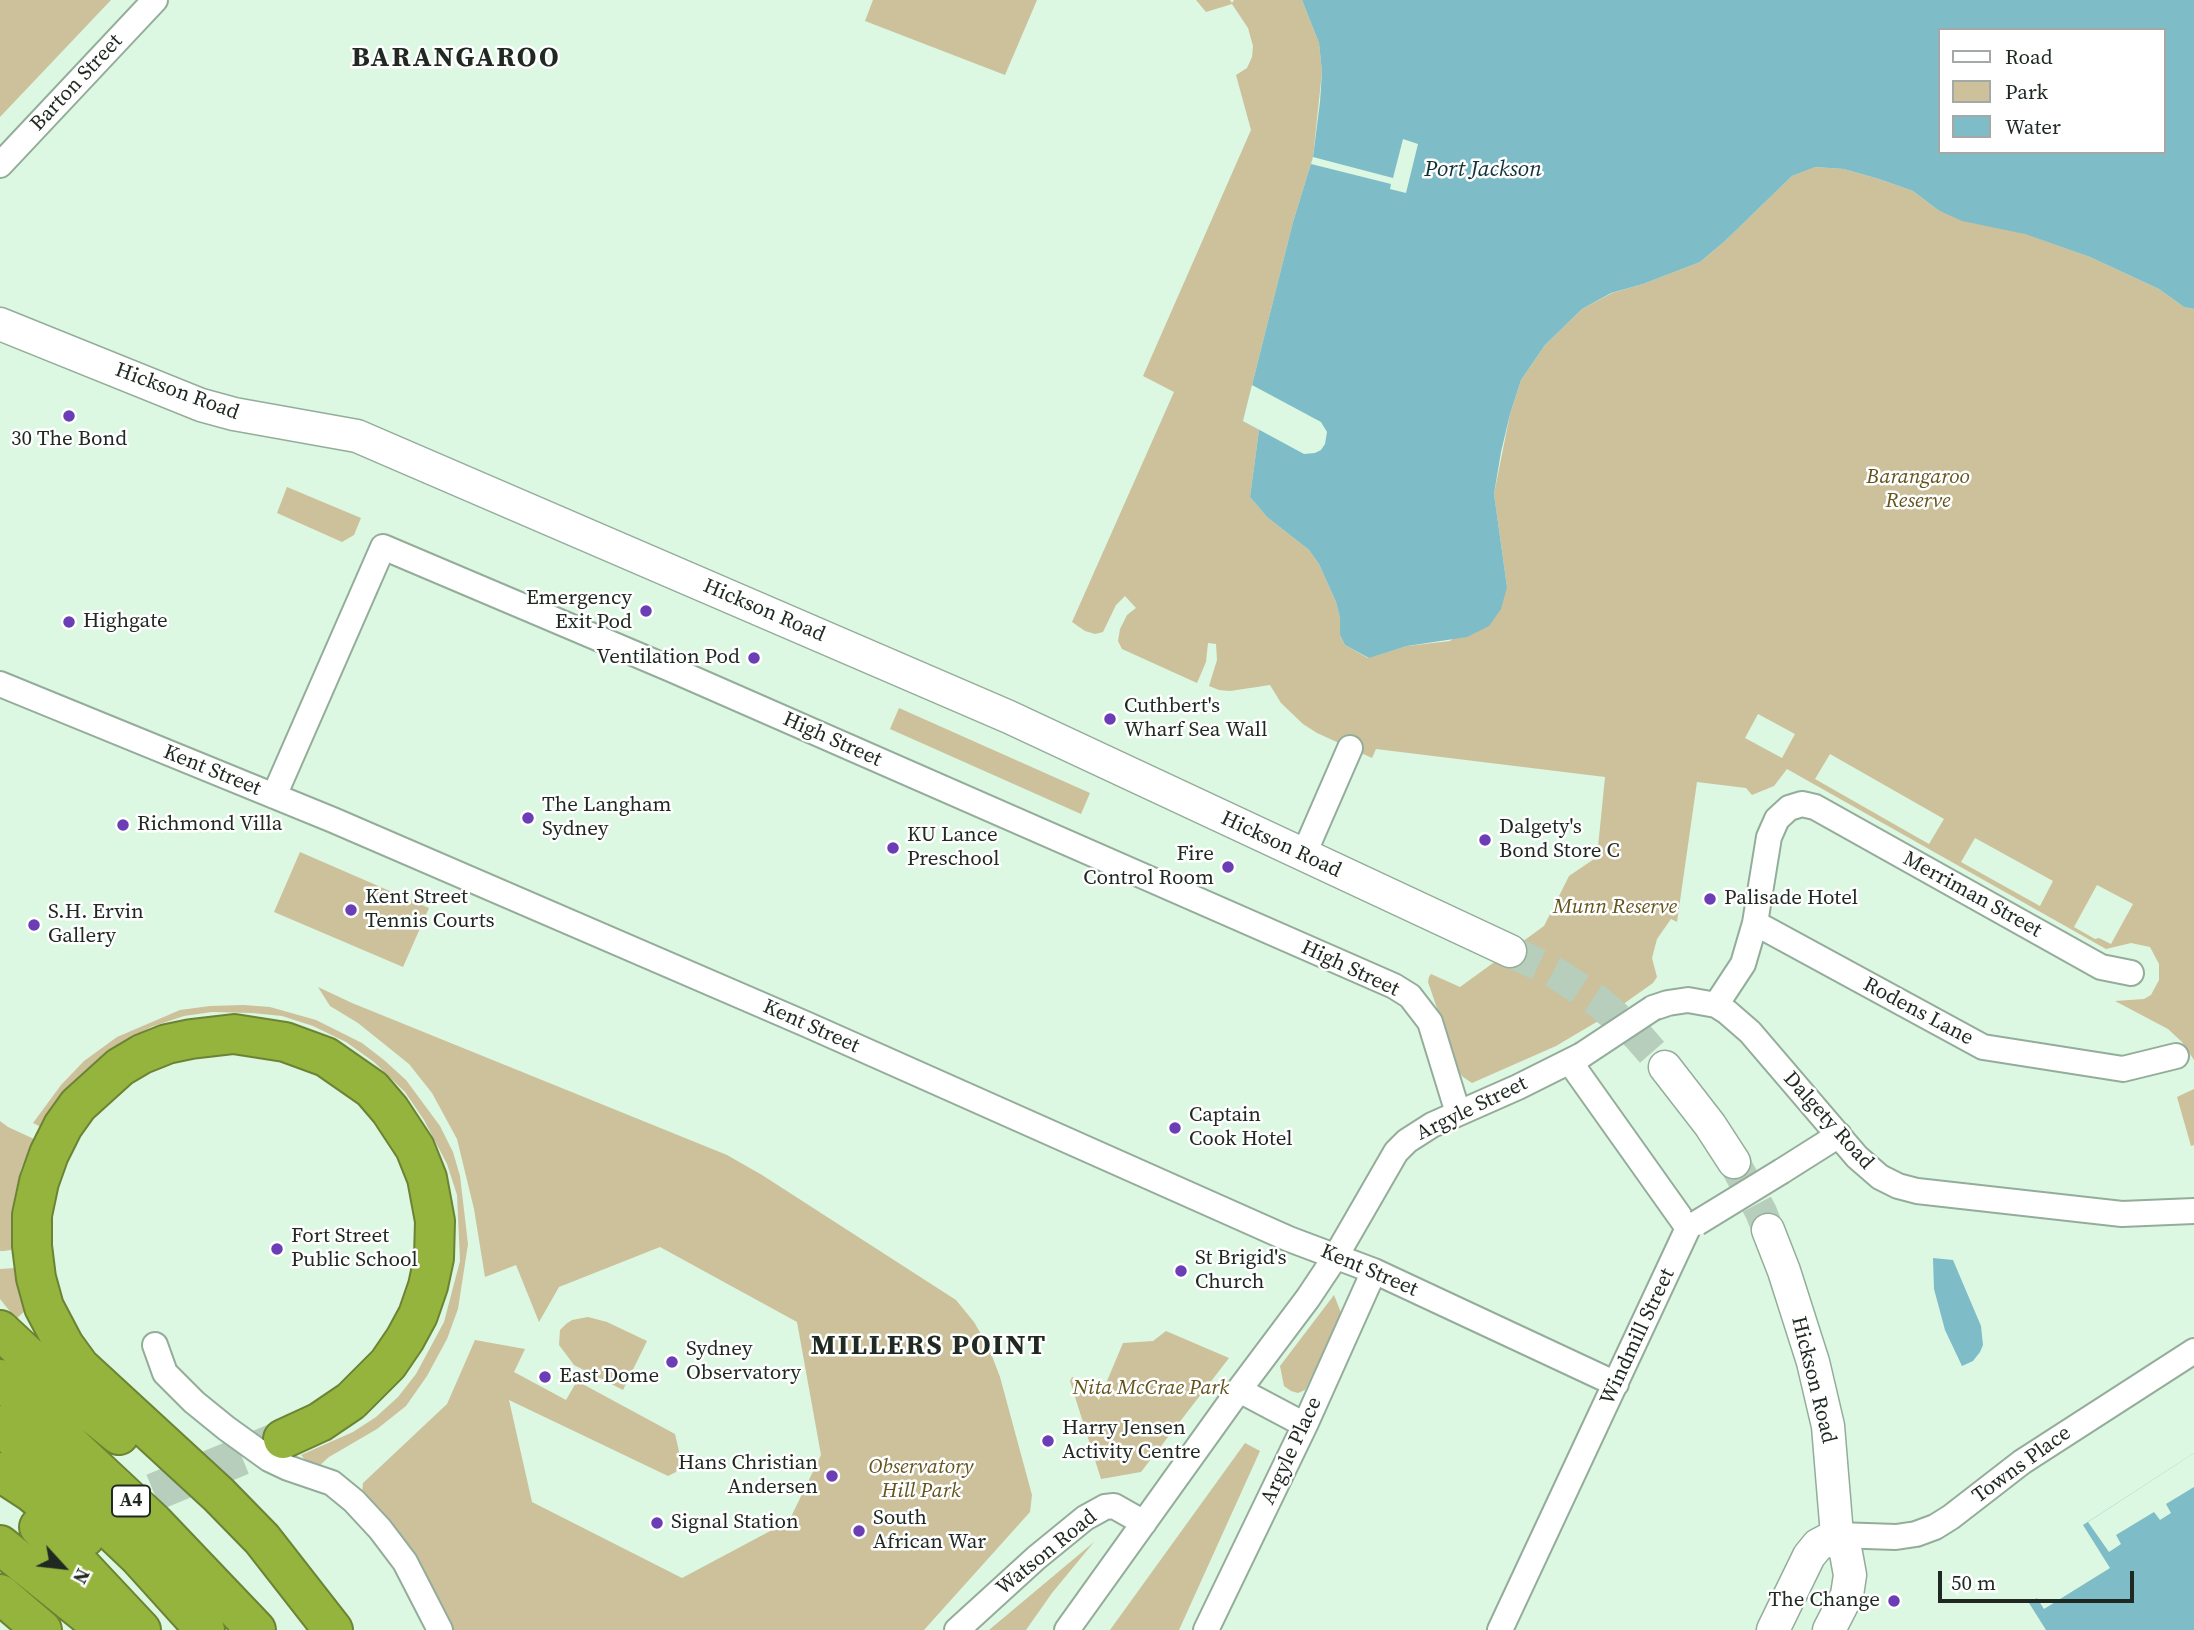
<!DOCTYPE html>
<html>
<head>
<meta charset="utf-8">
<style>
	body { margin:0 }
	#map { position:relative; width:2194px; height:1630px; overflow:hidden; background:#dcf7e2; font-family:"Source Serif 4",serif }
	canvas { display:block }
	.legend { position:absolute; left:1938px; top:28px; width:228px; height:126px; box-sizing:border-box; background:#fff; border:2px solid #a5a9a6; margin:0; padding:9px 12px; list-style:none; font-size:21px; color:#1f2921 }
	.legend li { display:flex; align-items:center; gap:14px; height:35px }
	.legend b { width:35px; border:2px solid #a5a9a6 }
	.north { position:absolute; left:28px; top:1532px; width:70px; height:70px; -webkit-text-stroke:5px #fff; paint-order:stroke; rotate:117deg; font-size:19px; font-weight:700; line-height:28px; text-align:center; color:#1f2921 }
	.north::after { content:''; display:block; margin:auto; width:24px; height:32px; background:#1f2921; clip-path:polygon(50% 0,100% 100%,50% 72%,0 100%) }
	.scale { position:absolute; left:1938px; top:1571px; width:196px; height:32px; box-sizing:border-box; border:4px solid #1f2921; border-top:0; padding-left:9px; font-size:21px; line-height:24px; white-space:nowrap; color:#1f2921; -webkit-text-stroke:5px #fff; paint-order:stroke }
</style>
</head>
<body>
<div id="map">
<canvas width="2194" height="1630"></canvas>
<ul class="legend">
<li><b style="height:9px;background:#fff"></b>Road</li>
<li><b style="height:19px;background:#ccc19b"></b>Park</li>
<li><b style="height:19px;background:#7ebcc7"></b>Water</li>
</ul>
<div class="north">N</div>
<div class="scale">50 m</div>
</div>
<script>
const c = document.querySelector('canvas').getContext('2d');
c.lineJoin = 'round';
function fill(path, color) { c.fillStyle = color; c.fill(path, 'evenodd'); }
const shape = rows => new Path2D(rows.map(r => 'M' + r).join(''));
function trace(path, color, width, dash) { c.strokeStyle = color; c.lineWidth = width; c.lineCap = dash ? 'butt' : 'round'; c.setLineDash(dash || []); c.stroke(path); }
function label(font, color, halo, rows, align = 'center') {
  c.font = font + ' "Source Serif 4",serif'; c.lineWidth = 5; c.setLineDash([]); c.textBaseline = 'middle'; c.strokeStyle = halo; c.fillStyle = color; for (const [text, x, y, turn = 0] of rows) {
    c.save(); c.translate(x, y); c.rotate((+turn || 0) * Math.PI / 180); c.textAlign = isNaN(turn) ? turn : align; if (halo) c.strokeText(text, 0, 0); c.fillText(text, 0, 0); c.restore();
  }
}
fill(shape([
	[0,0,111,0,0,117],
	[873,0,1037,0,1005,75,865,21],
	[1196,0,1230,0,1232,3,1234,0,1302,0,1319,43,1322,72,1313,157,1293,222,1243,421,1259,430,1250,497,1267,517,1309,550,1319,564,1336,602,1340,618,1340,635,1345,645,1368,658,1407,646,1450,641,1507,587,1494,494,1510,414,1521,380,1545,345,1582,309,1612,293,1643,284,1700,262,1725,241,1792,176,1814,167,1844,169,1879,179,1913,191,1938,210,2026,234,2090,257,2159,289,2184,307,2194,309,2194,1060,2182,1042,2168,1029,2115,1001,2144,999,2151,995,2159,980,2159,964,2150,947,2131,943,2106,949,1787,769,1774,786,1752,795,1746,788,1697,782,1677,922,1671,919,1657,939,1652,958,1657,977,1653,983,1605,1017,1556,1046,1472,1083,1463,1077,1459,1072,1428,982,1429,977,1431,974,1460,987,1544,926,1569,876,1597,857,1605,777,1376,749,1372,758,1317,733,1303,724,1281,703,1270,685,1230,691,1219,690,1209,686,1217,660,1216,644,1208,643,1206,662,1197,683,1122,649,1118,641,1120,629,1127,615,1136,608,1125,596,1116,605,1103,632,1095,634,1085,631,1072,622,1174,392,1143,376,1251,130,1236,75,1247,68,1252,57,1253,46,1248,28,1232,4,1206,12],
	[1758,714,1795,734,1782,758,1745,738],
	[1830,754,1944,819,1929,844,1815,779],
	[1975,838,2053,881,2040,906,1961,862],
	[2097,885,2133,904,2111,944,2099,938,2095,939,2074,927],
	[287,487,361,518,354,535,342,542,277,513],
	[899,708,1090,793,1081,814,890,729],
	[300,852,429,908,403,967,274,912],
	[318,987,352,1003,727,1155,762,1175,956,1300,974,1322,989,1348,1000,1377,1032,1495,1030,1512,924,1630,451,1630,362,1494,363,1483,447,1404,475,1340,525,1349,514,1372,566,1400,577,1381,675,1434,681,1460,676,1472,668,1476,509,1400,532,1502,682,1578,789,1521,821,1455,797,1322,660,1247,559,1287,539,1322,516,1265,485,1277,474,1209,457,1139,432,1093,409,1064,358,1023,330,1006],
	[244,1005,270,1007,316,1020,362,1043,384,1060,406,1080,440,1126,453,1152,460,1176,468,1244,458,1309,447,1339,427,1376,406,1406,377,1429,329,1457,319,1466,308,1463,301,1455,353,1432,376,1417,398,1397,416,1374,444,1322,460,1261,457,1195,447,1164,424,1120,405,1092,374,1062,346,1042,313,1026,282,1016,252,1013,212,1012,184,1016,151,1027,128,1039,97,1061,72,1085,41,1127,33,1123,61,1085,84,1061,117,1037,180,1010,210,1006],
	[2194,1089,2194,1145,2191,1146,2177,1097],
	[0,1121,8,1127,34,1139,21,1169,15,1195,11,1219,11,1250,4,1251,0,1251],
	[15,1268,26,1310,16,1319,0,1299,0,1269],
	[1334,1295,1342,1315,1305,1390,1298,1393,1291,1391,1284,1386,1280,1366],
	[588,1317,607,1322,647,1341,623,1390,574,1365,559,1345,560,1330,566,1324,572,1320],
	[1166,1331,1229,1358,1141,1472,1101,1479,1070,1381,1072,1377,1080,1380,1099,1400,1123,1343,1153,1341],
	[1245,1443,1260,1451,1179,1630,1110,1630],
	[1094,1542,1052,1593,1026,1630,989,1630]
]), '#ccc19b');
fill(shape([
	[1302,0,2194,0,2194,309,2184,307,2159,289,2090,257,2025,234,1962,221,1938,210,1913,191,1879,179,1844,169,1815,167,1792,176,1725,241,1700,262,1643,284,1611,293,1582,309,1545,345,1521,380,1510,414,1501,452,1494,494,1507,587,1501,609,1489,626,1467,637,1407,646,1369,658,1345,645,1340,635,1340,618,1336,602,1319,564,1309,550,1267,517,1250,497,1259,430,1243,421,1293,222,1313,157,1320,102,1322,72,1319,43],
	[1940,30,2164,30,2164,152,1940,152],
	[1933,1258,1953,1260,1981,1326,1983,1345,1980,1352,1973,1361,1962,1366,1945,1330,1934,1289],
	[2194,1453,2194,1630,2046,1630,2029,1603,2037,1598,2044,1609,2110,1568,2083,1525]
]), '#7ebcc7');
fill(shape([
	[1403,139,1418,144,1406,193,1390,189,1391,184,1311,164,1313,157,1393,178],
	[1252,385,1321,422,1327,432,1325,444,1321,450,1315,453,1304,454,1243,421],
	[2194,1453,2194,1487,2166,1504,2171,1513,2160,1520,2154,1512,2116,1535,2121,1544,2109,1552,2088,1522]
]), '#dcf7e2');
trace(shape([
	[1510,951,1554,972,1595,999,1637,1035,1665,1067],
	[1734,1162,1761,1212,1768,1230]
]), '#b6cebb', 32, [32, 16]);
trace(shape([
	[101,1514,283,1439]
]), '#b6cebb', 38, [38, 19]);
const minor = shape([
	[0,165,155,0],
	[0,684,333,820,808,1025,1289,1239,1374,1271,1616,1384],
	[274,796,383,547,673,670,1394,986,1410,996,1430,1022,1458,1113],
	[1303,856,1350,748],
	[1755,923,1983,1047,2123,1069,2176,1056],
	[1716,1005,1743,964,1755,923,1769,837,1777,819,1789,808,1802,804,1815,807,2101,967,2131,973],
	[1653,1008,1668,1003,1688,1000,1716,1005,1727,1012,1750,1032,1857,1157,1880,1177,1898,1186,1917,1191,2122,1214,2194,1211],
	[1570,1062,1688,1228],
	[1782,1171,1839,1135],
	[155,1345,165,1373,194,1402,226,1428,269,1459,288,1468,332,1483,354,1501,380,1529,405,1562,440,1630],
	[1239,1390,1305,1425],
	[1837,1535,1896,1537,1916,1534,1935,1527,1951,1517,2022,1462,2194,1351],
	[957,1630,1036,1558,1085,1518,1105,1507,1114,1506,1144,1523],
	[1067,1630,1239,1390,1308,1298,1336,1256,1396,1152,1407,1141,1432,1125,1518,1087,1582,1055],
	[1206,1630,1305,1425,1374,1271],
	[1500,1630,1688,1228]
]);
const tertiary = shape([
	[0,324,201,405,234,414,357,436,1009,717,1510,951],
	[1665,1067,1710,1125,1734,1162],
	[1768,1230,1784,1271,1813,1362,1828,1426,1837,1535,1846,1553,1850,1575,1847,1595,1829,1630],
	[1773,1630,1809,1556,1818,1545,1837,1535]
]);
const motorway = shape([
	[0,1330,72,1397,119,1435],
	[0,1379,154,1523,256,1630],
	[0,1425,138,1556,205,1630],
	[283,1439,320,1422,351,1401,388,1364,405,1339,418,1315,428,1286,434,1258,435,1221,427,1178,415,1148,390,1110,372,1089,326,1057,285,1042,234,1034,191,1039,167,1044,142,1054,120,1067,78,1105,63,1126,49,1154,39,1182,32,1215,32,1246,36,1278,44,1307,64,1345,80,1367,219,1495,262,1539,333,1630],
	[0,1472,31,1492,85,1537],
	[39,1527,81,1566,141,1630],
	[0,1545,106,1630],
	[0,1594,42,1630]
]);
trace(minor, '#94ad9a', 28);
trace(tertiary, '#94ad9a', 35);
trace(motorway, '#6b8333', 42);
trace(minor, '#fff', 24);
trace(tertiary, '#fff', 32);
trace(motorway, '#94b43d', 38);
const minorBridge = shape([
	[1582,1055,1653,1008],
	[1697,1223,1782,1171]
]);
trace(minorBridge, '#94ad9a', 28, []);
trace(minorBridge, '#fff', 24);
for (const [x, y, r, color] of [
	[69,416,7,"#6b3eb5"],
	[646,611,7,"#6b3eb5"],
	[69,622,7,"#6b3eb5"],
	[754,658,7,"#6b3eb5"],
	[1110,719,7,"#6b3eb5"],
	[528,818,7,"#6b3eb5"],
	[123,825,7,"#6b3eb5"],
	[1485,840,7,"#6b3eb5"],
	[893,848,7,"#6b3eb5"],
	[1228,867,7,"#6b3eb5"],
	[1710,899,7,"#6b3eb5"],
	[351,910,7,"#6b3eb5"],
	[34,925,7,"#6b3eb5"],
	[1175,1128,7,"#6b3eb5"],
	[277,1249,7,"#6b3eb5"],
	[1181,1271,7,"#6b3eb5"],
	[672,1362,7,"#6b3eb5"],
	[545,1377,7,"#6b3eb5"],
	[1048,1441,7,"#6b3eb5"],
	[832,1476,7,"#6b3eb5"],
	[657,1523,7,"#6b3eb5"],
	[859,1531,7,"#6b3eb5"],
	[1894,1601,7,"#6b3eb5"]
]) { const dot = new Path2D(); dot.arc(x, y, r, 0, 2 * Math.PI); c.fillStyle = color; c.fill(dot); trace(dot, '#fff', 2.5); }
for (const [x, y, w] of [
	[131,1501,38]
]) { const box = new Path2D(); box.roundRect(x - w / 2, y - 15.5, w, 31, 5); c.fillStyle = '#fff'; c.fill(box); trace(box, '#1f2921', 2); }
label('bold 19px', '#1f2921', null, [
	["A4",131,1501]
]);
label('21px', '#1f2921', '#fff', [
	["Barton Street",77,83,-47],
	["Hickson Road",177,392,20],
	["Hickson Road",764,611,23],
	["High Street",832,740,24],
	["Kent Street",212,771,22],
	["Hickson Road",1281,845,25],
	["Merriman Street",1972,895,29],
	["High Street",1350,969,25],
	["Rodens Lane",1918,1012,28],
	["Kent Street",811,1027,24],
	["Argyle Street",1472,1109,-26],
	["Dalgety Road",1828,1121,48],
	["Kent Street",1369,1271,23],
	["Windmill Street",1638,1337,-65],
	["Hickson Road",1813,1380,76],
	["Argyle Place",1292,1451,-65],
	["Towns Place",2022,1465,-36],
	["Watson Road",1047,1553,-39]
]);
label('21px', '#1f2921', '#fff', [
	["30 The Bond",69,440,"center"],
	["Emergency",632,599,"right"],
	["Exit Pod",632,623,"right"],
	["Highgate",83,622],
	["Ventilation Pod",740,658,"right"],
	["Cuthbert's",1124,707],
	["Wharf Sea Wall",1124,731],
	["The Langham",542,806],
	["Sydney",542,830],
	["Richmond Villa",137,825],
	["Dalgety's",1499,828],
	["Bond Store C",1499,852],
	["KU Lance",907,836],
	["Preschool",907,860],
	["Fire",1214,855,"right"],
	["Control Room",1214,879,"right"],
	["Kent Street",365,898],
	["Tennis Courts",365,922],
	["Palisade Hotel",1724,899],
	["S.H. Ervin",48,913],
	["Gallery",48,937],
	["Captain",1189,1116],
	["Cook Hotel",1189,1140],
	["Fort Street",291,1237],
	["Public School",291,1261],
	["St Brigid's",1195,1259],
	["Church",1195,1283],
	["Sydney",686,1350],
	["Observatory",686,1374],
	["East Dome",559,1377],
	["Harry Jensen",1062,1429],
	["Activity Centre",1062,1453],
	["Hans Christian",818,1464,"right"],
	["Andersen",818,1488,"right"],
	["South",873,1519],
	["African War",873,1543],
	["Signal Station",671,1523],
	["The Change",1880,1601,"right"]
], 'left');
label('italic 21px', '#63541c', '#fff', [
	["Barangaroo",1918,478],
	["Reserve",1918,502],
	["Munn Reserve",1615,908],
	["Nita McCrae Park",1151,1389],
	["Observatory",921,1468],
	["Hill Park",921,1492]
]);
label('italic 23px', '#133238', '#fff', [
	["Port Jackson",1483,170]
]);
c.letterSpacing = '2px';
label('bold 28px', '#1f2921', '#fff', [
	["BARANGAROO",456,59],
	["MILLERS POINT",929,1347]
]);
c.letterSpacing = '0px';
</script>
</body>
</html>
